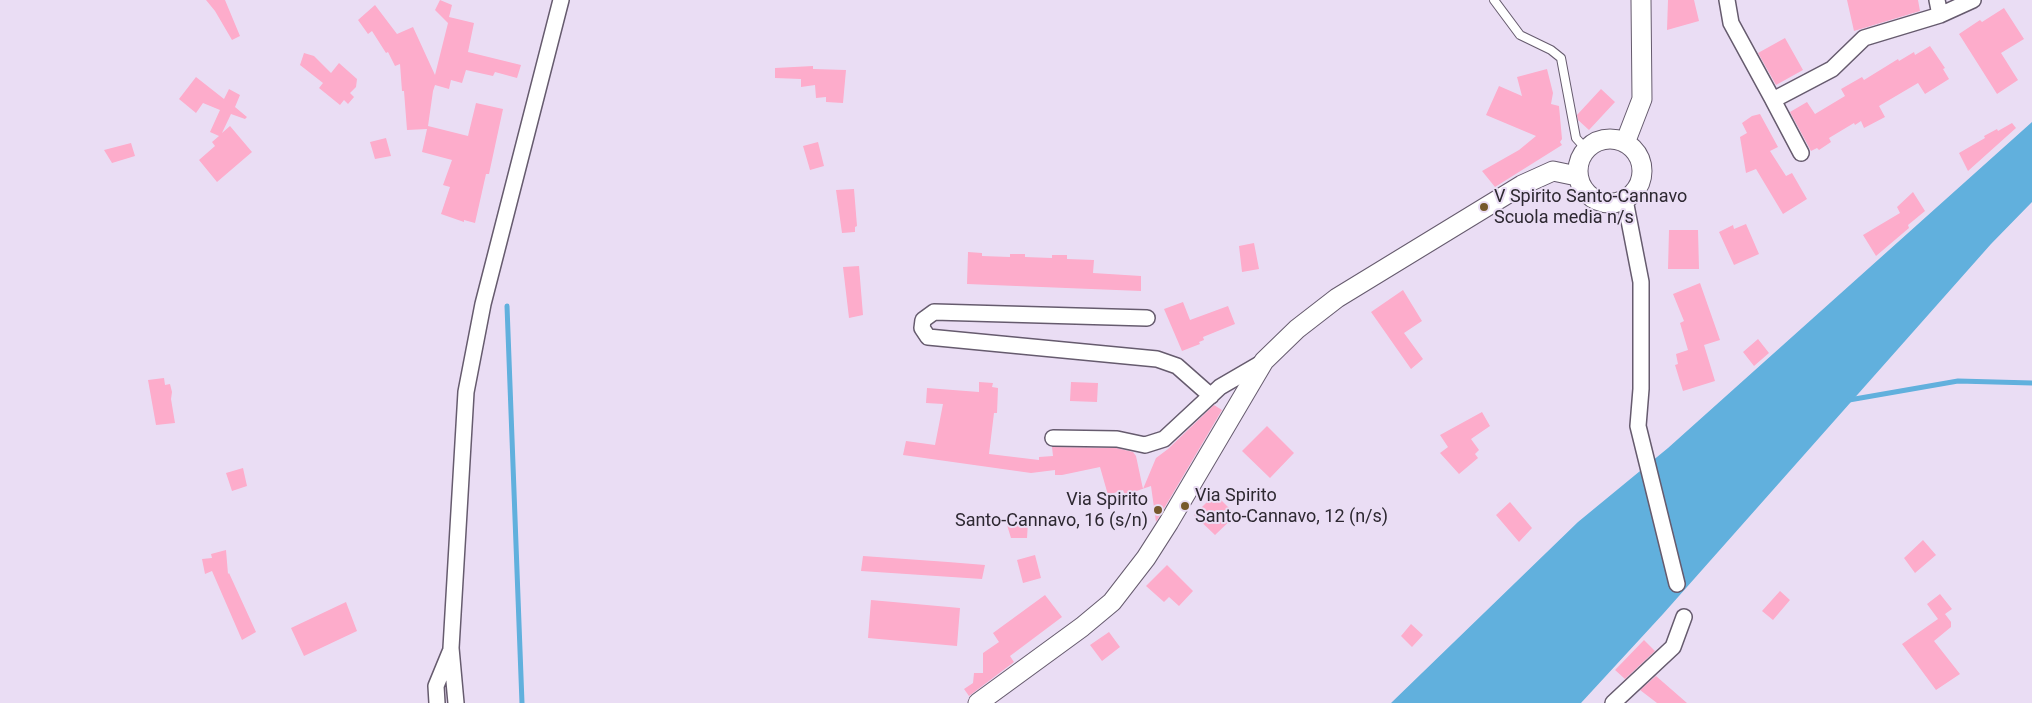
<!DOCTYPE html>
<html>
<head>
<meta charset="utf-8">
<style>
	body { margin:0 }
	canvas { display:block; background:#eaddf4 }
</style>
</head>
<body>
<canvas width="2032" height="703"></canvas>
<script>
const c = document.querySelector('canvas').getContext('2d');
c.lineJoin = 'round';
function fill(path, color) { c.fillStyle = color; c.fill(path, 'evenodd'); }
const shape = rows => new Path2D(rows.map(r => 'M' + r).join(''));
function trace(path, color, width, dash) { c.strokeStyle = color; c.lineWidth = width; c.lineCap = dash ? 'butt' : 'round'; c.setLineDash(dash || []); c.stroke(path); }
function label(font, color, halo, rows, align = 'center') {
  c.font = font + ' Roboto,sans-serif'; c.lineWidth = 4; c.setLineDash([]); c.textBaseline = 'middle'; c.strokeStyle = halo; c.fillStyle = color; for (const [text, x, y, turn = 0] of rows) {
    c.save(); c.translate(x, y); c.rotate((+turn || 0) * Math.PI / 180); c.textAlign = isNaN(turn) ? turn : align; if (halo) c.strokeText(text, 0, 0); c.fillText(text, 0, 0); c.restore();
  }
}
fill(shape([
	[2032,122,2032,202,1991,244,1663,614,1581,703,1391,703,1578,522,1668,448]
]), '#61b0dd');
trace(shape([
	[507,306,522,703],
	[1849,400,1958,381,2032,383]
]), '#61b0dd', 5);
fill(shape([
	[206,0,225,0,240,36,232,40,215,11],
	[440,0,452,5,449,17,474,23,468,52,521,65,517,78,495,72,493,76,466,70,462,83,451,80,449,89,435,85,433,91,428,126,468,136,476,103,503,109,489,174,486,174,475,223,464,220,464,222,441,214,450,187,443,185,452,160,422,152,427,129,407,130,404,91,402,91,400,64,395,66,388,52,386,53,372,31,368,34,358,20,375,5,397,34,413,27,435,75,448,23,435,10],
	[1668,0,1694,0,1699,21,1667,30],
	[1847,0,1918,0,1920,11,1854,31],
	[2004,8,2024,39,2001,53,2018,80,1997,94,1959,34,1980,20,1982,22],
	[1785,38,1803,70,1776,85,1758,53],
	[1930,46,1945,68,1943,69,1949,79,1925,94,1918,83,1879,106,1885,117,1864,128,1861,121,1855,125,1854,123,1829,138,1831,142,1819,150,1817,148,1811,151,1790,112,1807,102,1815,114,1845,96,1841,89,1862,77,1864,80,1898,59,1899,61,1914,52,1915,55],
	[304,53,314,56,331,73,339,63,357,79,356,87,350,93,354,97,348,104,344,100,340,105,319,88,323,83,300,65],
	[813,66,813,69,846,70,843,103,826,102,826,97,816,98,815,85,801,87,801,79,775,78,775,68],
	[1547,69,1553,93,1551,104,1559,106,1562,139,1560,142,1562,145,1495,187,1482,171,1519,150,1536,136,1486,115,1499,86,1522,96,1517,77],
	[196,77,224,99,229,89,240,95,235,107,247,117,245,119,231,114,222,133,230,126,252,152,217,182,199,160,215,146,212,142,219,136,210,132,220,110,203,103,196,113,179,99],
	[1601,89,1615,102,1589,130,1578,120,1577,115],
	[1760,114,1778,147,1770,151,1786,176,1792,173,1807,199,1783,214,1756,169,1746,173,1740,137,1747,133,1742,123,1752,116],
	[2012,123,2016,128,1968,171,1959,153,1985,138,1984,136,1997,129,1998,131],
	[386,138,391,156,375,159,370,142],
	[818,142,824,166,810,170,803,146],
	[131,143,135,156,112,163,104,150],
	[854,189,857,226,855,227,855,232,842,233,836,190],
	[1913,192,1925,211,1908,225,1909,228,1876,256,1863,235,1900,213,1897,207],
	[1746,224,1759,254,1734,265,1719,232,1733,225,1734,229],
	[1669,230,1698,230,1699,269,1668,269],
	[1254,243,1259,269,1242,272,1239,246],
	[968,252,982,253,982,256,1010,257,1010,254,1025,254,1025,257,1052,258,1052,255,1067,255,1067,259,1094,260,1093,273,1141,276,1141,291,967,284],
	[859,266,863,315,849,318,843,267],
	[1700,283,1720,340,1704,345,1715,381,1683,391,1675,365,1678,364,1676,354,1688,350,1680,323,1684,321,1673,294],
	[1403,290,1422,321,1404,333,1423,359,1411,369,1371,312],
	[1183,302,1190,320,1228,306,1235,324,1203,337,1204,340,1199,342,1200,344,1182,351,1164,309],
	[1758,339,1769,353,1754,366,1743,352],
	[164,378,165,385,170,384,172,392,171,399,175,423,156,425,148,380],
	[979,382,993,383,992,387,998,388,997,413,994,413,989,454,1039,460,1039,457,1053,456,1052,447,1116,448,1133,452,1136,456,1143,489,1156,458,1168,449,1214,405,1222,410,1156,522,1151,486,1125,495,1123,490,1108,495,1100,467,1062,475,1055,475,1055,470,1031,473,903,455,906,441,935,445,943,404,926,403,927,388,979,392],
	[1071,382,1098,383,1097,402,1070,401],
	[1482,412,1490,426,1471,439,1479,450,1475,454,1478,458,1459,474,1440,453,1448,447,1440,435],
	[1267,426,1294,453,1270,478,1242,451],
	[243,468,247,486,232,491,226,473],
	[1215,494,1236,515,1215,535,1194,515],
	[1510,502,1532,528,1519,542,1496,515],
	[1014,520,1028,522,1027,538,1011,538,1007,525,1013,525],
	[1923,540,1936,555,1915,573,1904,558],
	[226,550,228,574,229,573,256,632,242,640,212,571,205,574,202,559,212,558,211,554],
	[1035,555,1041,578,1023,583,1017,560],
	[863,556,948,562,985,565,982,579,861,571],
	[1167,565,1193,591,1179,606,1169,597,1164,602,1146,586],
	[1780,591,1790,600,1773,620,1762,611],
	[1940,594,1952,609,1938,619,1945,614,1951,622,1951,627,1934,641,1960,674,1936,690,1902,644,1938,619,1927,604],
	[1045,595,1062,617,1010,656,1014,662,969,696,964,689,973,683,974,673,983,673,983,653,999,642,993,633],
	[871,600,960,608,957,646,868,638],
	[346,602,357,631,304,656,291,628],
	[1411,624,1423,635,1412,647,1401,636],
	[1109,632,1120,647,1102,661,1090,645],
	[1644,640,1655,651,1625,679,1615,670],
	[1656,676,1687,703,1657,703,1640,690]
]), '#fdaccb');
const service = shape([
	[1494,0,1520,35,1551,50,1561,58,1576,138,1586,149]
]);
const minor = shape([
	[1727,0,1731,23,1773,100],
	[1937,0,1940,15],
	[1801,153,1773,100,1832,69,1864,38,1940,15,1973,0],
	[1625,200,1641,282,1641,389,1638,426,1677,584],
	[1147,318,934,312,923,320,922,328,928,337,1157,359,1177,366,1211,396],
	[1053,438,1117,439,1145,445,1164,439,1220,387,1263,362],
	[437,703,436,686,450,652],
	[456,703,451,648,466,392,483,304,561,0],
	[1613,703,1673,647,1684,617]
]);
const tertiary = shape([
	'1578 171a32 32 0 1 1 64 0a32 32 0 1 1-64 0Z',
	[1625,143,1642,99,1641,0],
	[978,703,1082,627,1112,602,1146,558,1169,522,1264,361,1297,329,1337,298,1522,185,1553,171,1577,176]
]);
trace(service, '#665b6e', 10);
trace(minor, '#665b6e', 18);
trace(tertiary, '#665b6e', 21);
trace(service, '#fff', 8);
trace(minor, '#fff', 15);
trace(tertiary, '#fff', 19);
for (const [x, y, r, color] of [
	[1484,207,5,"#76582c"],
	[1185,506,5,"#76582c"],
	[1158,510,5,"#76582c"]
]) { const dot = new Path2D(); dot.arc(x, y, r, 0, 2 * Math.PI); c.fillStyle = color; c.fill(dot); trace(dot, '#eaddf4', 2); }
label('18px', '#2d2831', '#eaddf4', [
	["V Spirito Santo-Cannavo",1494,197],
	["Scuola media n/s",1494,218],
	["Via Spirito",1195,496],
	["Santo-Cannavo, 12 (n/s)",1195,517],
	["Via Spirito",1148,500,"right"],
	["Santo-Cannavo, 16 (s/n)",1148,521,"right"]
], 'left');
</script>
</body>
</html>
